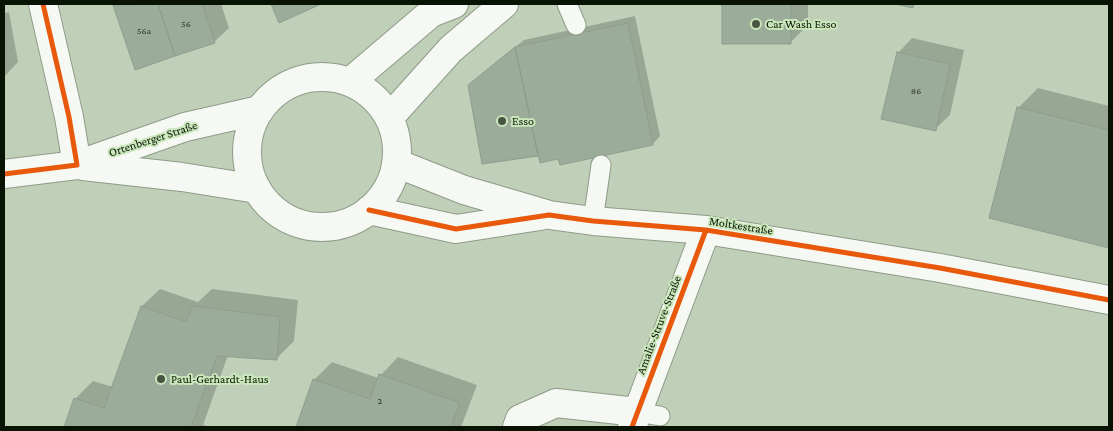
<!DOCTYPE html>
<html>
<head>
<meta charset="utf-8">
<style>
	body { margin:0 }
	#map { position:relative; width:1113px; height:431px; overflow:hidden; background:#c0d0b8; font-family:"Crimson Pro",serif }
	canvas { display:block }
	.frame { position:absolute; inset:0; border:5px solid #091304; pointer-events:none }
</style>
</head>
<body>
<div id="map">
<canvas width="1113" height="431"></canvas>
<div class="frame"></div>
</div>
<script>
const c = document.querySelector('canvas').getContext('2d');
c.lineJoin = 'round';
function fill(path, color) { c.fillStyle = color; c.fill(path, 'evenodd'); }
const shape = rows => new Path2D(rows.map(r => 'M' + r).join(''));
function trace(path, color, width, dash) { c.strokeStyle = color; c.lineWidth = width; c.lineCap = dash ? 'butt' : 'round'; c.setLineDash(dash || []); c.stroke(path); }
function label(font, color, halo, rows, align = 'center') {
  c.font = font + ' "Crimson Pro",serif'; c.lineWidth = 4; c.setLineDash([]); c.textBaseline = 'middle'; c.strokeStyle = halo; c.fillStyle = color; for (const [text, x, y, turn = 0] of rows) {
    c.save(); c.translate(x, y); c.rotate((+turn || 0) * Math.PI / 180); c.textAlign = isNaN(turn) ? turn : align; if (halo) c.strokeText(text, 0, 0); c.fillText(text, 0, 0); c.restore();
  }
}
fill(shape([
	[116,4,221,4,229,28,214,42],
	[723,4,808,4,808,25,790,43,723,43],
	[9,12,18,62,4,77,4,13],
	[635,16,660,136,653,144,559,158,539,155,483,163,469,86,477,78,524,40],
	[912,38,964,50,950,115,935,129,898,53],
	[1038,88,1109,106,1109,247,990,217,1018,108],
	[160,289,198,302,212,289,298,300,294,341,276,359,228,355,203,425,209,427,65,427,76,398,93,381,113,387,142,306],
	[398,357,477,385,461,427,297,427,314,380,332,362,378,378]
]), '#0003');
const building = shape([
	[158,4,202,4,215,43,175,56,158,4],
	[158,4,175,56,135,70,113,5,158,4],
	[271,4,318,4,319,5,279,23,271,4],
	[722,4,791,4,791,44,722,44,722,4],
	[895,4,914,4,913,8,895,4],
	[628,23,653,145,560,165,558,159,540,163,515,47,628,23],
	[515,47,538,156,482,164,468,85,515,47],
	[897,52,950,64,936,131,881,119,897,52],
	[1017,107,1109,130,1109,248,989,218,1017,107],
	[141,306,186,322,193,306,280,317,277,360,217,356,191,427,64,427,74,398,104,408,141,306],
	[379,374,460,403,451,427,296,427,313,379,370,399,379,374]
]);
fill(building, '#9cac9b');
trace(building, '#8d9d8d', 1);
const lane = shape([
	[567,4,576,25],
	[593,221,601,165],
	[637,412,660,416]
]);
const street = shape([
	[43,4,69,117,77,165],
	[517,427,520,419,556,403,637,412],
	[632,427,706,230]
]);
const secondary = shape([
	'247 152a75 75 0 1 1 150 0a75 75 0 1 1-150 0Z',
	[350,82,431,13,454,4],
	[389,118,451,49,504,4],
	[396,163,464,190,549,215,593,221,706,230,940,268,1109,300],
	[83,166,182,177,257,189],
	[4,174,77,165,185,127,260,110],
	[369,210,456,229,540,216]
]);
trace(lane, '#8e9b88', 21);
trace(street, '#8e9b88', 30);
trace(secondary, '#8e9b88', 30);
trace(lane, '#f6f8f4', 19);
trace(street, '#f6f8f4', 28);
trace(secondary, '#f6f8f4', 28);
trace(shape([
	[4,174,77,165,69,117,43,4],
	[369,210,456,229,549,215,593,221,706,230,940,268,1109,300],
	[632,427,706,230]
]), '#e8590c', 5);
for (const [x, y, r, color] of [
	[756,24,5,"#495543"],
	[502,121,5,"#495543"],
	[161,379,5,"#495543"]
]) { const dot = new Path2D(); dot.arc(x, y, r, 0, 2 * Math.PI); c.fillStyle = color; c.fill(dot); trace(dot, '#c9e7ba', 2); }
label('10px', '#2e392a', null, [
	["56",186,24],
	["56a",144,31],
	["86",916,91],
	["2",380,401]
]);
label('12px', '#091304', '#c9e7ba', [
	["Car Wash Esso",766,24],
	["Esso",512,121],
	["Paul-Gerhardt-Haus",171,379]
], 'left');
label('12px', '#091304', '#c9e7ba', [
	["Ortenberger Straße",153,139,-18],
	["Moltkestraße",741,226,9],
	["Amalie-Struve-Straße",659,325,-69]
]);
</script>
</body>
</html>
